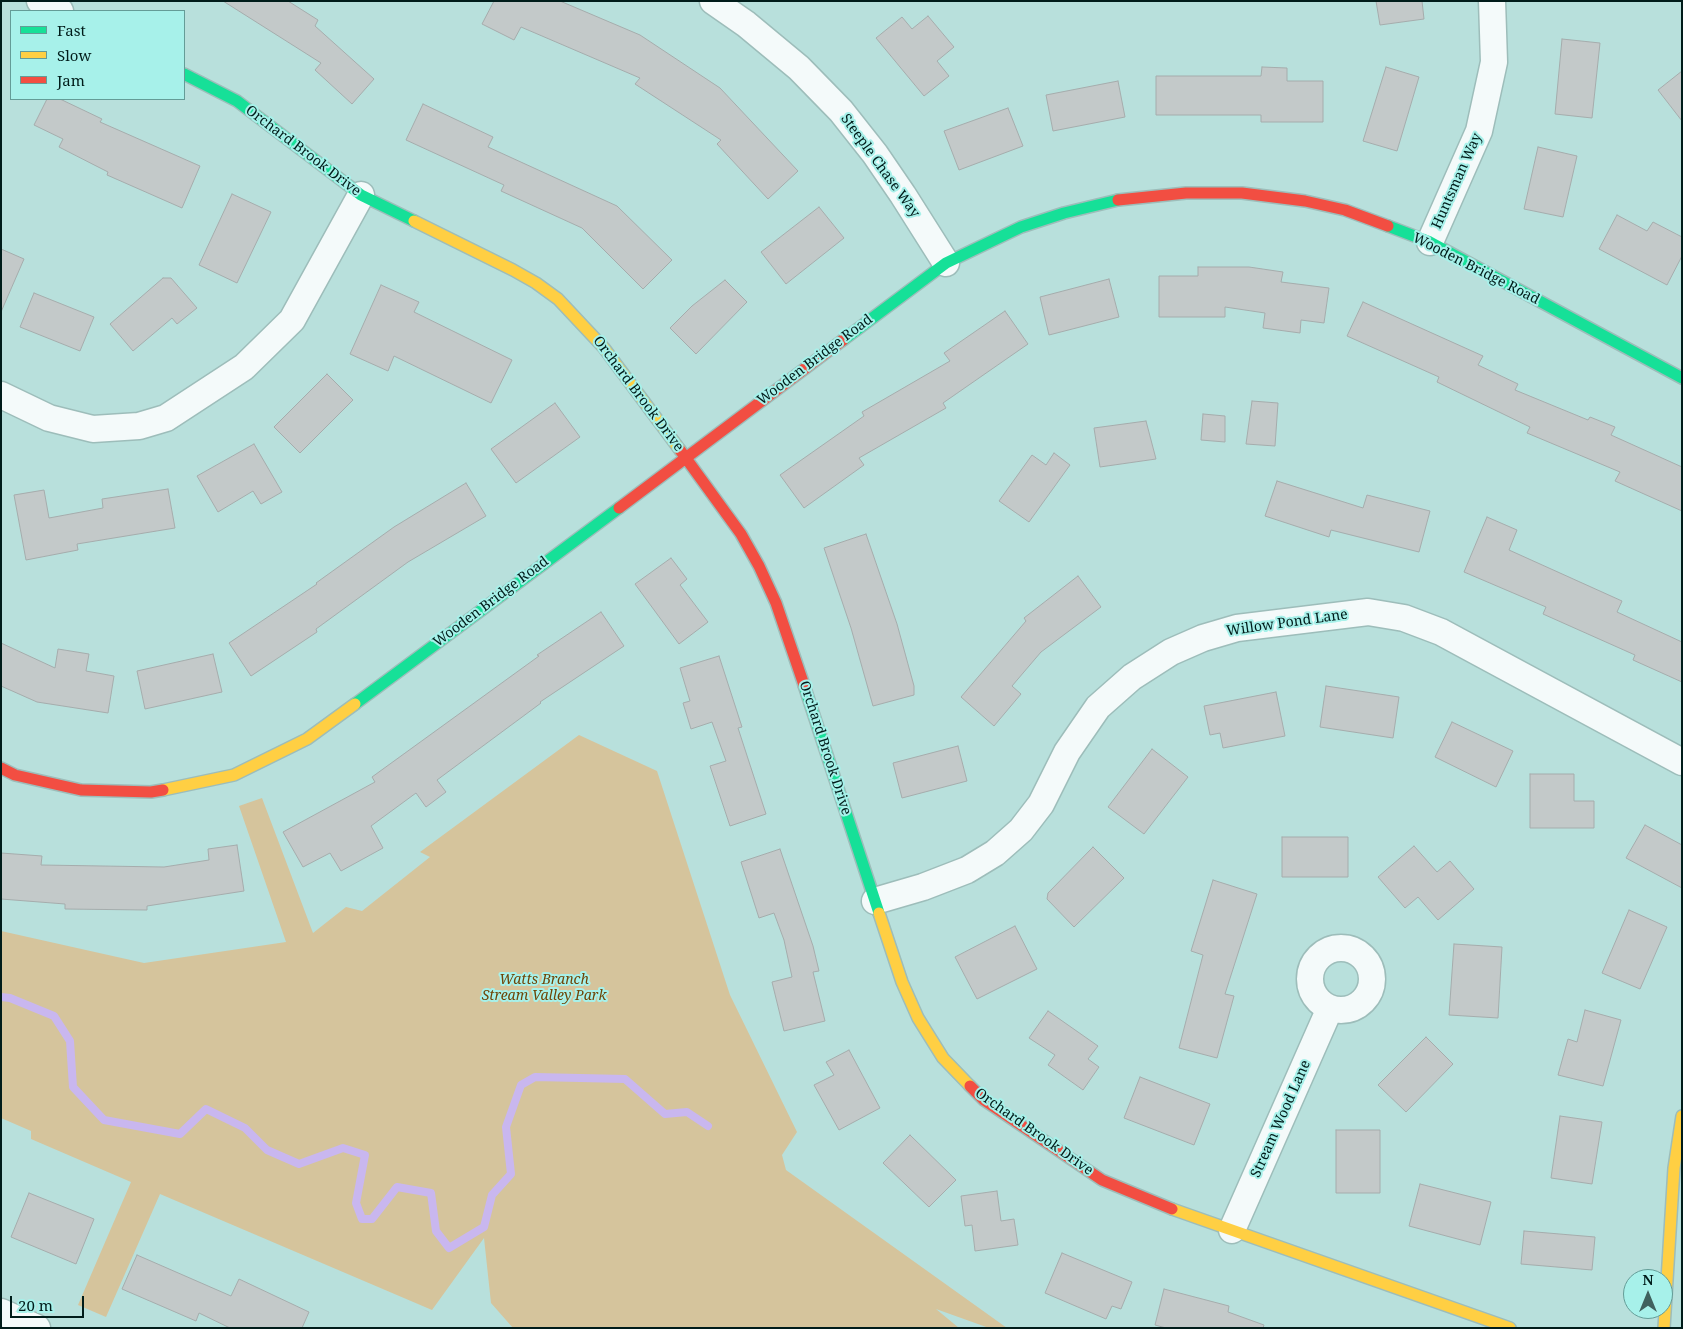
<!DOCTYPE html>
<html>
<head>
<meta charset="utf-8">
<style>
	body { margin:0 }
	#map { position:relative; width:1683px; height:1329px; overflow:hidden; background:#b8e0dc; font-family:"Noto Serif",serif }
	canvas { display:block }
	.frame { position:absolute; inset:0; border:2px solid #001c1a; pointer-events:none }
	.legend { position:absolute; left:10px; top:10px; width:175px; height:90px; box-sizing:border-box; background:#a7f1ea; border:1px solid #649c97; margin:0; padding:6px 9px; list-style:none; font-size:15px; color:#001c1a }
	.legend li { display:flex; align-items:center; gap:10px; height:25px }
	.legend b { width:25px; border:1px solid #649c97 }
	.north { position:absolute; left:1623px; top:1269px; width:50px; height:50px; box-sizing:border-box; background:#a7f1ea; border:1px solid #649c97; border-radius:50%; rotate:0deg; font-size:14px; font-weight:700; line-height:20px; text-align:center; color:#001c1a }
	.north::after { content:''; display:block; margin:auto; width:18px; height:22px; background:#40615e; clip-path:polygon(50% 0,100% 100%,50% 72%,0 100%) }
	.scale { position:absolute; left:10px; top:1296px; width:74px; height:22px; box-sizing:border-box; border:2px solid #001c1a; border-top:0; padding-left:6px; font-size:15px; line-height:18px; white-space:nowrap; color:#001c1a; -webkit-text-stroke:4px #a7f1ea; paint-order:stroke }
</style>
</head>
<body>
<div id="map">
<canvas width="1683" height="1329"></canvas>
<div class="frame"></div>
<ul class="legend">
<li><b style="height:6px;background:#16e098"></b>Fast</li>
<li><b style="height:6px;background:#ffcf43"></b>Slow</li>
<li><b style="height:6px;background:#f24e42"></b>Jam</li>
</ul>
<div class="north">N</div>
<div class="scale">20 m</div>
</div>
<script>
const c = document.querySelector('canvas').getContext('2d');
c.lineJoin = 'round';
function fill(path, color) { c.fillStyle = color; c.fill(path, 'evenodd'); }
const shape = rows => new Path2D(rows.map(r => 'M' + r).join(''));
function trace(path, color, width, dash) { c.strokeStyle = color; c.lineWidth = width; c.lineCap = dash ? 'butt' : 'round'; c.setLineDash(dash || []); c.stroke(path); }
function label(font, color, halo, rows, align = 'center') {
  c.font = font + ' "Noto Serif",serif'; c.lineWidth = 4; c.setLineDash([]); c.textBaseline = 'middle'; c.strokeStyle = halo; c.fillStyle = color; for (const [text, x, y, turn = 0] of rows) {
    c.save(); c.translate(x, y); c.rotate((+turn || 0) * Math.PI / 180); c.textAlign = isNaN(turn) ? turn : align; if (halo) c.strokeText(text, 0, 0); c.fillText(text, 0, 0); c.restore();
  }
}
fill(shape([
	[579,735,657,771,730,995,797,1132,782,1155,786,1170,1007,1328,989,1328,936,1309,959,1328,513,1328,491,1303,484,1238,432,1310,160,1194,106,1317,78,1305,131,1182,31,1139,31,1131,1,1118,1,931,144,963,286,942,239,806,262,798,313,933,346,907,362,911,430,857,420,852]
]), '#d5c49c');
trace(shape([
	[1,997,10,998,54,1016,70,1041,73,1087,104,1120,180,1134,206,1109,245,1128,267,1150,299,1164,343,1148,365,1155,356,1203,362,1219,372,1219,397,1187,431,1193,436,1231,449,1248,484,1227,492,1195,511,1174,506,1127,521,1085,535,1077,625,1079,665,1114,687,1112,708,1126]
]), '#c9b7ef', 8);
const building = shape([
	[223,1,288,1,318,20,315,26,374,79,352,104,315,70,321,63,223,1],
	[494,1,560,1,640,35,720,88,798,171,768,199,717,144,721,140,635,84,640,78,521,27,514,40,482,24,494,1],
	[1376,1,1422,1,1424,19,1380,25,1376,1],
	[928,16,954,47,937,61,949,76,924,96,876,38,902,17,912,29,928,16],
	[1562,39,1600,43,1592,118,1555,114,1562,39],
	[1262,67,1287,68,1287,81,1323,81,1323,122,1261,122,1261,115,1156,115,1156,76,1261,76,1262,67],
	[1386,67,1419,77,1397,151,1363,141,1386,67],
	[1682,71,1682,121,1658,90,1682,71],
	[1118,81,1125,117,1053,131,1046,95,1118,81],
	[47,99,60,99,102,119,100,122,200,166,182,208,107,175,108,172,59,147,63,139,34,125,47,99],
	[423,104,493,137,488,147,617,206,672,260,643,289,582,228,501,191,504,185,406,140,423,104],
	[1008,108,1023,146,959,170,944,131,1008,108],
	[1538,147,1577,156,1563,217,1524,209,1538,147],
	[232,194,271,212,237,283,199,265,232,194],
	[819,207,844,238,786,284,761,252,819,207],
	[1617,215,1647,231,1653,222,1682,237,1682,256,1667,285,1599,249,1617,215],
	[1,249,24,259,1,312,1,249],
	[1198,267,1249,267,1283,272,1281,282,1329,288,1324,323,1301,320,1300,333,1263,328,1265,313,1225,307,1225,317,1159,317,1159,276,1198,276,1198,267],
	[163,278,171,278,197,308,177,324,172,318,133,351,110,324,163,278],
	[1109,279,1119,317,1049,335,1040,297,1109,279],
	[725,280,747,302,696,354,670,328,692,306,725,280],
	[381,285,419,302,414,312,512,360,491,403,394,356,388,371,350,354,381,285],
	[34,293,94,317,80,351,20,327,34,293],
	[1363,302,1483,356,1478,365,1518,384,1515,390,1588,420,1590,417,1615,427,1611,435,1682,467,1682,511,1615,481,1620,472,1527,433,1530,427,1437,382,1439,377,1347,336,1363,302],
	[1005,311,1028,344,943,403,946,408,859,458,864,465,804,508,780,475,864,416,862,412,950,361,944,353,1005,311],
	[327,374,353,400,300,453,274,427,327,374],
	[1252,401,1278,403,1275,446,1246,444,1252,401],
	[555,403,580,437,516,483,491,449,555,403],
	[1203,414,1225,416,1225,442,1201,440,1203,414],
	[1146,421,1156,459,1100,467,1094,428,1146,421],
	[254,444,282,492,261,504,253,491,218,512,197,476,254,444],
	[1054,453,1070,465,1029,522,999,501,1032,455,1046,465,1054,453],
	[1277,481,1363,508,1367,495,1430,511,1419,552,1331,530,1329,537,1265,516,1277,481],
	[466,483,486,516,408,562,316,629,317,632,251,676,229,643,317,584,316,583,394,527,466,483],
	[168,489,175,528,77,544,78,550,26,560,14,495,44,490,49,518,103,508,102,499,168,489],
	[1487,517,1517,530,1509,550,1622,601,1617,612,1682,642,1682,682,1633,660,1635,655,1543,614,1546,607,1464,572,1487,517],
	[866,534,897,624,914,686,914,695,873,706,851,628,824,548,866,534],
	[671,558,687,579,680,585,708,622,679,644,635,584,671,558],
	[1078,576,1101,607,1041,652,1012,686,1021,694,994,726,961,697,1026,621,1024,618,1078,576],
	[601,612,624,646,540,702,541,703,437,780,446,792,426,807,416,793,371,826,383,848,341,871,330,853,303,867,283,832,375,782,372,777,539,656,537,655,601,612],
	[1,643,55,668,58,649,89,654,86,671,114,676,108,713,37,702,1,686,1,643],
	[213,654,222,692,145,709,137,671,213,654],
	[719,656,742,727,738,728,766,814,730,826,710,766,726,761,712,722,691,729,683,703,690,701,680,668,719,656],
	[1326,686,1399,697,1393,738,1320,727,1326,686],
	[1276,692,1285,736,1223,748,1220,733,1210,735,1204,706,1276,692],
	[1452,722,1513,751,1496,787,1435,757,1452,722],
	[958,746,967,781,902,798,893,763,958,746],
	[1152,749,1188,777,1144,834,1108,807,1152,749],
	[1530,774,1574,774,1574,801,1594,801,1594,828,1530,828,1530,774],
	[1645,825,1682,845,1682,888,1626,858,1645,825],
	[1282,837,1348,837,1348,877,1282,877,1282,837],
	[237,845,244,891,147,906,147,910,65,909,65,904,1,899,1,853,42,856,41,865,164,867,209,860,208,849,237,845],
	[1414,846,1437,872,1450,861,1474,889,1438,920,1418,897,1405,908,1378,877,1414,846],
	[1093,847,1124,878,1074,927,1047,899,1048,893,1093,847],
	[780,849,813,946,819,971,813,972,825,1021,784,1031,772,982,792,977,784,940,774,913,759,918,741,862,780,849],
	[1213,880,1257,894,1225,994,1234,996,1217,1058,1179,1048,1203,955,1191,951,1213,880],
	[1629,910,1667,927,1640,989,1602,973,1629,910],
	[1015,926,1037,969,977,999,955,957,1015,926],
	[1454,944,1502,947,1498,1018,1449,1015,1454,944],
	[1585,1010,1621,1020,1603,1086,1558,1075,1568,1039,1577,1042,1585,1010],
	[1048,1011,1098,1046,1088,1059,1099,1067,1083,1090,1048,1065,1055,1055,1029,1038,1048,1011],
	[1426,1037,1453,1064,1406,1112,1378,1085,1426,1037],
	[849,1050,880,1108,839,1130,814,1085,834,1075,826,1062,849,1050],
	[1140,1077,1210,1104,1194,1145,1124,1118,1140,1077],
	[1560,1116,1602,1122,1592,1184,1551,1178,1560,1116],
	[1336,1130,1380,1130,1380,1193,1336,1193,1336,1130],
	[910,1135,956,1180,929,1207,883,1163,910,1135],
	[1420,1184,1491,1202,1480,1245,1409,1226,1420,1184],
	[997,1191,1001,1221,1014,1219,1018,1245,975,1251,972,1225,965,1226,961,1196,997,1191],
	[29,1193,94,1219,76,1264,11,1237,29,1193],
	[1524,1231,1595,1237,1592,1270,1521,1264,1524,1231],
	[1062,1253,1132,1282,1121,1309,1112,1306,1106,1319,1045,1293,1062,1253],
	[137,1255,231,1296,239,1279,309,1312,302,1328,230,1328,199,1313,196,1321,122,1289,137,1255],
	[1164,1289,1229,1306,1228,1312,1264,1325,1263,1328,1166,1328,1155,1325,1164,1289]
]);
fill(building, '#c3c9c9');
trace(building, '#a5acac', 1);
const street = shape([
	[40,1,60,11],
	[713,1,746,24,799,68,841,111,875,154,903,195,946,263],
	[1430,242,1479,131,1494,62,1492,1],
	[1,395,49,418,93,429,139,426,166,418,244,367,292,320,361,195],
	[875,901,923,887,967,870,995,853,1021,830,1041,804,1067,752,1098,707,1132,677,1171,652,1203,638,1237,628,1368,612,1404,618,1441,632,1682,762],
	'1310 979a31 31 0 1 1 62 0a31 31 0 1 1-62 0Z',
	[1232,1230,1330,1008],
	[1,1312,37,1328]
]);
const fast = shape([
	[184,74,237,101,361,195,414,221],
	[1388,226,1430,242,1682,378],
	[843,340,946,263,1021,227,1064,213,1118,200],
	[804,685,879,913],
	[355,704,619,508]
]);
const slow = shape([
	[414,221,513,270,536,283,558,299,604,348,680,450],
	[163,790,234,775,307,739,355,704],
	[879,913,902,982,918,1018,943,1058,970,1086],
	[1172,1209,1510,1328],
	[1664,1328,1674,1168,1682,1116]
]);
const jam = shape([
	[1118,200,1186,193,1242,193,1305,201,1345,210,1388,226],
	[680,450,741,534,759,566,776,603,804,685],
	[619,508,843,340],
	[1,768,15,775,81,790,151,792,163,790],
	[970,1086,984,1100,1102,1180,1172,1209]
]);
trace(street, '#9dbdba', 29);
trace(fast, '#9dbdba', 14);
trace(slow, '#9dbdba', 14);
trace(jam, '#9dbdba', 14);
trace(street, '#f4fafa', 26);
trace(fast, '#16e098', 11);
trace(slow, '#ffcf43', 11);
trace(jam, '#f24e42', 11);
label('14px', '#001c1a', '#a7f1ea', [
	["Orchard Brook Drive",303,151,37],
	["Steeple Chase Way",880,166,54],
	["Huntsman Way",1457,181,-66],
	["Wooden Bridge Road",1476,269,27],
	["Wooden Bridge Road",815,360,-37],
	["Orchard Brook Drive",638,394,53],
	["Wooden Bridge Road",491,602,-37],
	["Willow Pond Lane",1287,623,-8],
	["Orchard Brook Drive",825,748,72],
	["Stream Wood Lane",1281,1119,-66],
	["Orchard Brook Drive",1034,1132,35]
]);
label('italic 14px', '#6f4406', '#a7f1ea', [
	["Watts Branch",544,980],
	["Stream Valley Park",544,996]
]);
</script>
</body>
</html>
